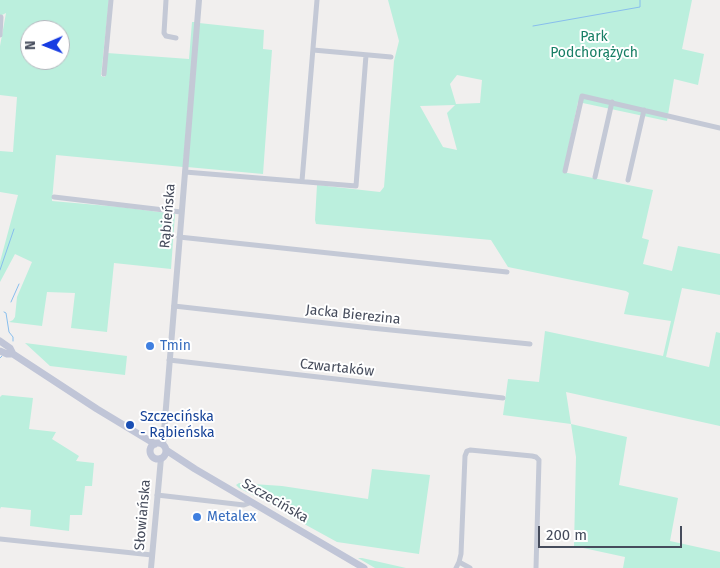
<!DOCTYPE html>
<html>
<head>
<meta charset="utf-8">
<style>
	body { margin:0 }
	#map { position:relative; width:720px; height:568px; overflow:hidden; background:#f1efee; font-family:"Fira Sans",sans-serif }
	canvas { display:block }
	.north { position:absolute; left:20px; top:20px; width:50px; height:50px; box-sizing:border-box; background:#fff; border:1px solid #b5b7be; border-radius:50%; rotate:269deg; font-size:14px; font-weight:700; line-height:20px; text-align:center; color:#464c5c }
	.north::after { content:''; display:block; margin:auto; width:18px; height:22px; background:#173ce2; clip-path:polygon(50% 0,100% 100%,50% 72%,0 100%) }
	.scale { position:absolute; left:538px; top:526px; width:144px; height:22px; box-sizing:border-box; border:2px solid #464c5c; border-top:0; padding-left:6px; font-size:15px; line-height:18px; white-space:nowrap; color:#464c5c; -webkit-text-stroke:4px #fff; paint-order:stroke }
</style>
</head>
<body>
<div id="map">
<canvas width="720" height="568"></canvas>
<div class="north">N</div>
<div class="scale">200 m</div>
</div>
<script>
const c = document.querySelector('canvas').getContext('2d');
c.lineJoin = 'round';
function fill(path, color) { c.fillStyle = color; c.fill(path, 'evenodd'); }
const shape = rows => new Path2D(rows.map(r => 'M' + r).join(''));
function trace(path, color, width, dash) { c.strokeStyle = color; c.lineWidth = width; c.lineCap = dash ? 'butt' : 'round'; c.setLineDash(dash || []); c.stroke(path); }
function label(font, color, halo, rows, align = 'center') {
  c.font = font + ' "Fira Sans",sans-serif'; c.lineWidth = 4; c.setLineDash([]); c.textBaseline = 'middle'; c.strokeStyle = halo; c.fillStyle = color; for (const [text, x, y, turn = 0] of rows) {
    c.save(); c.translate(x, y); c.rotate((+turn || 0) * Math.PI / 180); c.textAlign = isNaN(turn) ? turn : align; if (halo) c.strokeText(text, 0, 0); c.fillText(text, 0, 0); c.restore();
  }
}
fill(shape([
	[0,0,109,0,101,76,105,77,107,53,189,59,192,22,195,22,183,167,56,155,52,201,120,207,175,214,171,269,114,263,107,332,71,328,75,293,47,292,42,326,9,322,13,320,15,317,17,297,32,262,15,254,0,282,0,262,18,195,0,192,0,151,13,152,17,97,0,95,0,46,6,13,2,15,0,22],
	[30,30,60,30,60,60,30,60],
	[388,0,692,0,682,49,704,54,698,85,674,79,667,121,578,102,563,172,653,190,642,238,649,240,643,264,672,271,678,246,720,254,720,295,682,288,666,357,709,367,716,332,720,333,720,426,566,392,571,424,627,437,619,485,678,498,670,541,720,552,720,568,623,568,625,557,574,546,576,457,571,424,503,415,508,379,539,382,545,331,663,356,671,321,624,314,629,293,626,291,508,267,491,240,316,224,315,220,317,185,380,192,384,187,394,61,399,41],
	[457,75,482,80,480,103,456,104,450,84],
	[455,105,447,113,457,150,443,147,420,106],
	[199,23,264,30,263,49,272,50,263,174,187,167],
	[25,343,127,356,125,375,50,366],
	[2,395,33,398,29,429,56,432,52,439,79,456,76,461,94,463,92,486,85,486,82,515,70,515,69,531,30,526,31,510,1,507,0,509,0,397],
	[372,469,430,475,419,554,337,542,286,514,282,510,239,488,236,485,239,483,282,486,368,499],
	[358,558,362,558,406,568,375,568]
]), '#bbefdd');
trace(shape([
	[533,26,640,7,640,0],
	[0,270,14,229],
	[11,302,19,284],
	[4,312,6,313,9,332,13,337,13,341],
	[0,358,2,356]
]), '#88beed', 1);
trace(shape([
	[166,0,164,33,166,36,176,38],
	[0,35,1,17],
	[313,50,391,57],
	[104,74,111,0],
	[565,171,582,96,720,128],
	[185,172,356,186,366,55],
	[595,177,612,102],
	[628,180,644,110],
	[302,181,317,0],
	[54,197,181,212],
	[179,237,507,272],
	[174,306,371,328,530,344],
	[169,360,503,398],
	[157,495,244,505,252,502],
	[0,539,152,555],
	[459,562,470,568],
	[456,568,459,562,461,554,465,456,467,451,470,450,532,456,536,457,539,460,536,568]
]), '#c4c9d6', 5);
trace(shape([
	[163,444,199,0],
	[151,568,161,458]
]), '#c4c9d6', 6);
trace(shape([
	[0,341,10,348,13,354,97,409,155,444],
	[0,351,7,354,13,354],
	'150 451a8 8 0 1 1 16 0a8 8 0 1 1-16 0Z',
	[166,450,195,469,364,568]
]), '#c0c5d7', 7);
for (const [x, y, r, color] of [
	[150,346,5,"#3f7fe0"],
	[130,425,5,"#1a4fb4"],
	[197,517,5,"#3f7fe0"]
]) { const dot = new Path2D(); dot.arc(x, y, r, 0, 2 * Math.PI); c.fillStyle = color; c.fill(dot); trace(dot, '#fff', 2); }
label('14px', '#167e64', '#fff', [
	["Park",594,37],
	["Podchorążych",594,53]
]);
label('14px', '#464c5c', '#fff', [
	["Rąbieńska",168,216,-85],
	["Jacka Bierezina",353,315,6],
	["Czwartaków",337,368,6],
	["Szczecińska",275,501,30],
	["Słowiańska",143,515,-85]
]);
label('14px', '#366cbe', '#fff', [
	["Tmin",160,346],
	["Metalex",207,517]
], 'left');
label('14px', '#164399', '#fff', [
	["Szczecińska",140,417],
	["- Rąbieńska",140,433]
], 'left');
</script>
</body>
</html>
